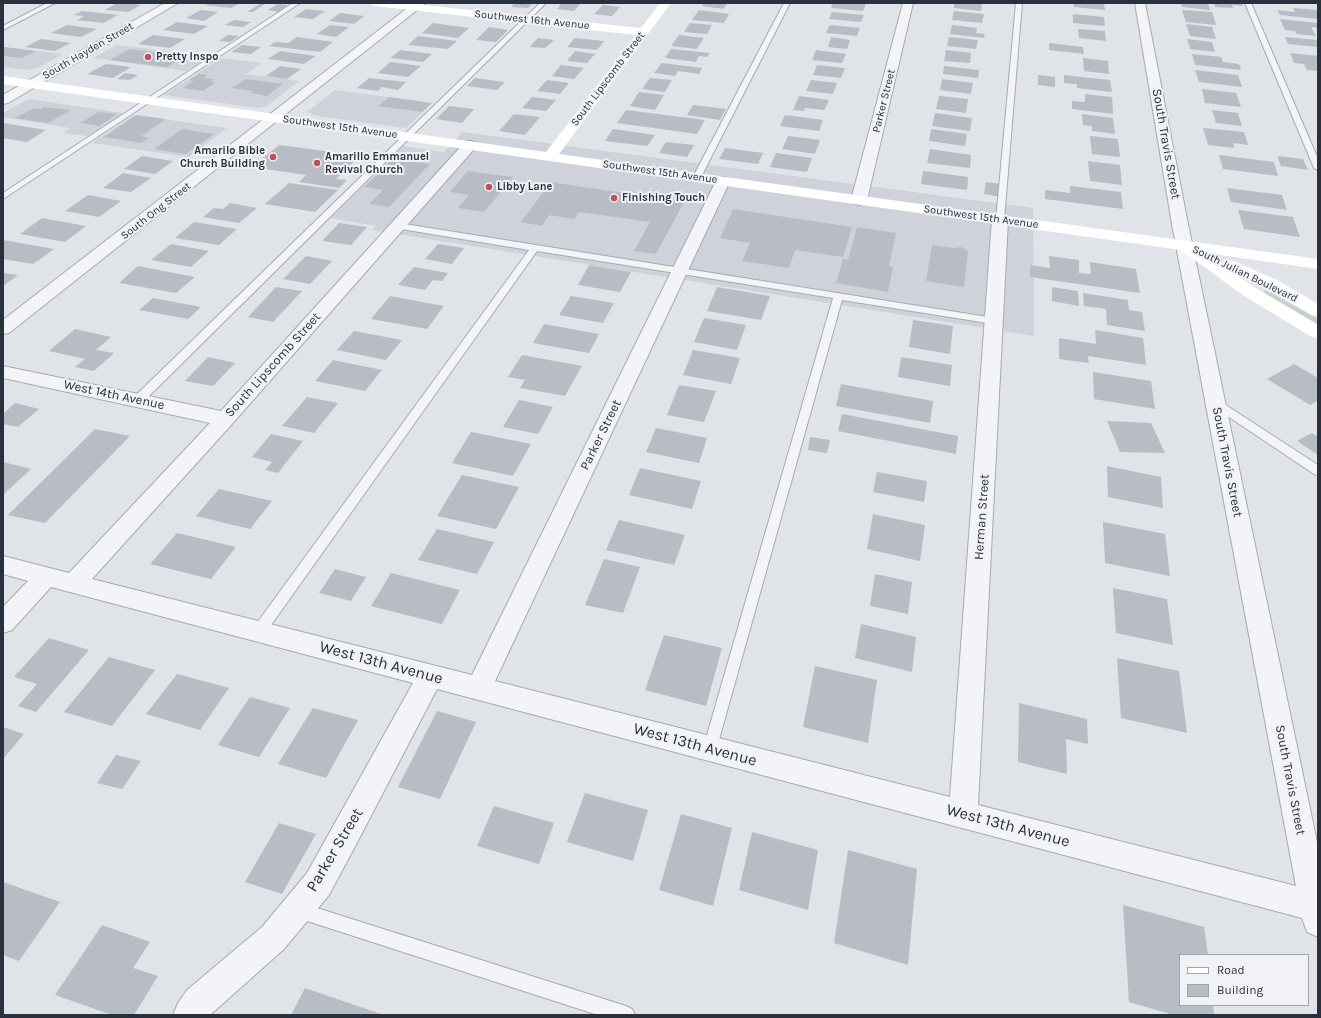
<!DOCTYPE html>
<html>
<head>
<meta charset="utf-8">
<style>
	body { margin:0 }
	#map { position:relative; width:1321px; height:1018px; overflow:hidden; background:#e0e3e8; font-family:Karla,sans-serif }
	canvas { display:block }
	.frame { position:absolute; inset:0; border:4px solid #2a313e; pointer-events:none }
	.legend { position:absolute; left:1179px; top:954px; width:130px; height:52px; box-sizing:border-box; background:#f0f2f6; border:1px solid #a1a5ac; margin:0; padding:5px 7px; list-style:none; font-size:12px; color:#2a313e }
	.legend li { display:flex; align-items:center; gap:8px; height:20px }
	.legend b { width:20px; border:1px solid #a1a5ac }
</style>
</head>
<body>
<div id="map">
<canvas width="1321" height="1018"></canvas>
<div class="frame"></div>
<ul class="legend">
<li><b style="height:5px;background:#fff"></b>Road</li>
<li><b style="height:11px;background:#b8bcc4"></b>Building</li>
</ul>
</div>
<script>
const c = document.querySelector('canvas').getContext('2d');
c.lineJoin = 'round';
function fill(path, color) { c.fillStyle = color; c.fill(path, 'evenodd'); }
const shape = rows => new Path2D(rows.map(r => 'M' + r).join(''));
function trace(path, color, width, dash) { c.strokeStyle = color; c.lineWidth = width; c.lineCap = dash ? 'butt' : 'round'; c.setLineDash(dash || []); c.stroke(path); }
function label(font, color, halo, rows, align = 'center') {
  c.font = font + ' Karla,sans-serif'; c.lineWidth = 4; c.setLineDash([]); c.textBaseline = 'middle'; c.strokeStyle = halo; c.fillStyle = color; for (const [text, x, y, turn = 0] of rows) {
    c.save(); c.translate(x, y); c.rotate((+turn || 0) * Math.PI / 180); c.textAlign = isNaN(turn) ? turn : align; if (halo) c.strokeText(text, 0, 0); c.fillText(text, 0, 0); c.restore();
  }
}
fill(shape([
	[117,45,209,56,186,71,93,58],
	[3,47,63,54,38,68,27,70,3,67],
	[221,58,262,63,246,74,299,81,267,106,259,108,164,95],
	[335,90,432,103,406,128,316,116,307,112],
	[28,99,123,113,88,136,63,133,70,128,3,117,3,113],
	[134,115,227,128,189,157,92,143],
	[463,132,1033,208,1034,336,372,230,376,226,331,218,403,146,444,152]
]), '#cfd2da');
fill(shape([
	[1264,290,1271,293,1318,319,1318,324,1265,294]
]), '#c5d1c2');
fill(shape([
	[117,3,123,3,141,5,128,12,105,10],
	[209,3,240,3,231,8,205,5],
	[515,3,533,3,528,8,511,7],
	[557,3,581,3,574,11,557,9,561,5],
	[704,3,727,3,724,9,702,6],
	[833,3,866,3,863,11,831,8],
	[954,3,982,3,981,11,954,8],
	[1073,3,1104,3,1105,10,1074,7],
	[1181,3,1208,3,1210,10,1182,7],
	[1214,3,1241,3,1243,6,1232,5,1233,8,1215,7],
	[260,4,265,4,253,12,247,12],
	[278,4,288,5,278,12,268,10],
	[603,5,620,7,612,16,594,14],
	[1293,8,1318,10,1318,19,1280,15,1277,10,1295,12],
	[306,9,325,11,313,19,294,17],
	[201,10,218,12,204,21,186,18],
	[699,10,729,14,724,23,692,20],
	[1182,10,1212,12,1216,25,1186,22],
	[82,11,118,15,103,23,77,20,84,16,74,15],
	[954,11,984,14,982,23,952,20],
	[832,12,864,15,861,22,829,19],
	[340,13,364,16,354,24,329,21],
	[1073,14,1104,17,1105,26,1073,23],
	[1280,19,1318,23,1318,28,1311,27,1316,36,1297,34,1295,31,1285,30],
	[234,20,251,22,243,27,225,25],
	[177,22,208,26,194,34,163,30],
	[433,23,469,28,458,38,422,33],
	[690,23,712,25,707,34,684,32],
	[1186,24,1212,27,1216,39,1190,36],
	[67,25,97,29,81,37,51,33],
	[330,25,349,27,336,37,317,34],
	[830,25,860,28,857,36,826,33],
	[952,25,977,28,976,33,985,34,984,38,950,34],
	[489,27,508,30,496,42,476,40],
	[1078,29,1105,31,1106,41,1079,38],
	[153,35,185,39,170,48,138,44],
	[228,35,239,36,230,42,219,41],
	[679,35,704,38,697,49,671,46],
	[418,36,457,41,448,49,408,45],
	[297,37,333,42,320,52,269,46,275,42,288,43],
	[831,37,850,40,847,49,828,47],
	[949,37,978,40,976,49,947,46],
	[1285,37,1318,40,1318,47,1288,44],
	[538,38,554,40,545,48,530,47],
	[575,38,604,41,597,50,567,47],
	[41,39,71,43,55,51,25,47],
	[1187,39,1212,42,1215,52,1190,49],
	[1049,43,1083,47,1084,54,1049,50],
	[242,45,261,47,251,54,231,52],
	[3,47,4,47,36,51,22,58,3,56],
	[130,49,185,56,167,67,110,60],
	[671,49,710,53,707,57,699,56,696,62,665,58],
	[400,50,432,54,423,62,391,58],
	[816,50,846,54,842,63,812,60],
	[946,50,971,53,970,63,944,61],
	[280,51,316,56,304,64,268,59],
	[575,51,595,54,587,63,567,61],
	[1290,53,1318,56,1318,71,1307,70,1304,64,1294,63],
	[1192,54,1221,57,1223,62,1239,64,1241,70,1195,65],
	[1083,58,1108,61,1109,74,1084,71],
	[390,62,421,66,408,77,378,73],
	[662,63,702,68,699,74,678,71,675,76,654,73],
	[106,64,131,67,113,78,87,74],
	[561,65,584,68,574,79,552,76],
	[817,65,845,68,841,78,813,75],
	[280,66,301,69,287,79,266,76],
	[944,66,979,70,978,78,943,74],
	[1195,70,1238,75,1242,87,1199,82],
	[125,73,138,75,130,80,117,79],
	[199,74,207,75,203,78,214,79,211,82,216,82,203,91,183,88,194,81,189,80],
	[1038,75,1055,77,1055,87,1038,85],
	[1064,75,1110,80,1112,92,1077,88,1077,84,1064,83],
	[369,78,406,82,398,90,382,87,378,91,357,88],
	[475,78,505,82,497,90,467,86],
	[650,78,672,80,665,92,642,89],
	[246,79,283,84,267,96,251,93,253,91,232,88],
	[942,79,973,83,971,94,940,90],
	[547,80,569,83,560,94,537,91],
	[811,80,837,83,833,94,806,91],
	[1202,89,1236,93,1241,107,1205,103],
	[639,92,664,95,655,110,630,106],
	[1085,94,1112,97,1113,114,1072,109,1072,101,1085,102],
	[799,96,829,100,824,110,805,108,804,111,793,110],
	[939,96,968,99,966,113,936,109],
	[389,97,432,103,422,112,378,106],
	[532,97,556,100,546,111,522,108],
	[693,105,726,109,720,120,687,115],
	[449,106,474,109,462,123,436,119],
	[44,107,71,110,48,123,15,118,34,108,41,109],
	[626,110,705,120,697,134,617,123],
	[1212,110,1238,113,1242,126,1216,123],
	[98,112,117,114,99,126,80,123],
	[935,113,972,118,970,131,932,126],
	[514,114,540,117,525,135,499,131],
	[1082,114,1113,118,1115,134,1092,131,1092,126,1083,125],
	[136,115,166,119,141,136,149,138,141,143,104,137],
	[785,115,823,120,819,131,780,126],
	[3,123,46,130,27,142,3,138],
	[1203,128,1244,132,1248,145,1233,143,1235,148,1208,145],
	[182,129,214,134,186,154,154,149],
	[613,129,655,135,647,146,605,141],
	[931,129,967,134,965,146,929,141],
	[788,136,820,140,815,154,782,149],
	[1090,136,1118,139,1120,157,1092,154],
	[666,142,694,145,687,157,659,153],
	[279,145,295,147,360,156,336,179,347,180,339,188,299,182,306,175,252,167],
	[725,148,763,153,758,164,719,159],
	[930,149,971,155,970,168,927,163],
	[776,153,812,158,807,172,770,167],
	[1219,155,1274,162,1278,176,1223,169],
	[142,156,173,161,155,174,124,169],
	[1277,156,1303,159,1308,170,1281,166],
	[393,159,430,164,389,207,369,204,383,190,364,187],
	[1088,161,1120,165,1122,185,1090,181],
	[468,171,488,174,513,177,484,212,458,208,469,195,450,192],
	[923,171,968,177,967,190,921,184],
	[123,173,151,178,131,192,103,188],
	[551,182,570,185,684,202,656,254,634,251,650,222,579,212,574,219,549,215,542,226,521,222],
	[986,182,1003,184,1002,197,984,194],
	[289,183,338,190,315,212,265,204],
	[1070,186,1121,192,1123,209,1045,199,1045,190,1070,193],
	[1227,188,1282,195,1287,210,1231,202],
	[88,195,121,201,99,217,65,211],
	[230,203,257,208,239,223,203,217,214,208,223,209],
	[733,209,852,227,843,257,795,250,789,268,742,261,750,243,720,238],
	[1238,210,1293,217,1300,237,1244,229],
	[42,218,86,226,65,242,20,234],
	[194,222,237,229,219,245,175,238],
	[339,223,367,227,351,245,322,241],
	[857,227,896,233,889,266,893,267,888,292,836,283,843,259,848,260],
	[3,240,54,249,33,264,3,259],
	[171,244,209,251,191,267,151,260],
	[438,244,464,248,452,264,425,259],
	[932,245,954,248,961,247,968,251,964,287,926,281],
	[306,256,332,261,310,284,283,279],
	[1049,256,1079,260,1079,273,1091,274,1090,262,1136,269,1140,293,1030,277,1030,265,1050,268],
	[589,265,631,272,620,292,578,285],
	[138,266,195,277,176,293,119,283],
	[414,267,448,273,442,281,433,280,425,290,398,285],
	[3,273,18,275,3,286],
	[276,287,302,291,273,322,248,317],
	[717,287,770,296,761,320,707,311],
	[1052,287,1078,291,1079,306,1052,301],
	[1083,293,1128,300,1129,310,1142,312,1145,331,1107,325,1106,309,1084,306],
	[390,296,444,306,427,329,371,319],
	[571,296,614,303,603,323,559,315],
	[153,298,201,307,188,319,139,310],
	[704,318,746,325,737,350,694,342],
	[913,320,953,326,950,354,909,347],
	[544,324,599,334,589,353,533,343],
	[75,329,111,337,96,350,114,353,94,371,75,367,85,359,49,351],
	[1095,330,1143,338,1146,365,1088,356,1089,363,1059,359,1059,338,1096,344],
	[354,331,402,340,386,360,337,350],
	[693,350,740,358,731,384,683,375],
	[522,355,582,366,565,396,520,388,525,380,508,377],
	[208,357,235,363,213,386,185,381],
	[901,357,952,365,950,386,898,377],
	[333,360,382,370,365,391,315,381],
	[1294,364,1318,378,1318,401,1310,405,1267,379],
	[1093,372,1151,381,1155,409,1094,399],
	[841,384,933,401,930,423,836,406],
	[679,385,716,391,704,422,667,415],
	[307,397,338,403,314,433,282,426],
	[519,400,553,407,538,434,503,427],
	[15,403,39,409,18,427,3,424,3,414],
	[842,414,958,436,956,454,838,431],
	[1107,421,1151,423,1165,453,1120,452],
	[656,428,707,438,699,463,646,452],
	[95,429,130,436,45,523,8,515],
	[471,432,531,444,513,476,452,463],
	[1312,433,1318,437,1318,455,1297,441],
	[271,434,303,441,278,473,265,470,272,462,252,457],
	[810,437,830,440,827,453,808,450],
	[3,462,31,469,3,495],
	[1107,466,1161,477,1163,508,1108,497],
	[640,468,701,481,692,509,629,495],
	[877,472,927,481,924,502,873,492],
	[462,475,519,487,496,529,437,516],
	[219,489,272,501,250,529,196,516],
	[873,514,925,525,920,561,867,549],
	[619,520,685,535,674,565,606,550],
	[1103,522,1165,534,1170,576,1105,563],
	[437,529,494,542,477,574,418,560],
	[177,533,236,547,211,579,150,564],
	[604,559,640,567,623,613,585,605],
	[335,569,366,577,351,601,319,593],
	[391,573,460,590,442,624,371,606],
	[875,574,912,582,908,614,870,606],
	[1113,588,1167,599,1173,645,1116,633],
	[861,624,916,637,912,672,855,658],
	[664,635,722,648,706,706,645,690],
	[49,638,89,650,36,712,18,706,37,684,14,677],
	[109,657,155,670,112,726,64,712],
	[1117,658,1179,671,1187,733,1121,718],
	[815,666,877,680,868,743,803,727],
	[177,674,229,688,200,730,146,714],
	[250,697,290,708,259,757,218,745],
	[1019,703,1087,719,1088,744,1066,739,1067,774,1018,762],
	[313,708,358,720,326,778,278,764],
	[437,711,476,722,440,799,398,787],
	[3,727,24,734,3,759],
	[116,755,141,761,122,789,97,783],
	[585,793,648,810,633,861,567,842],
	[494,806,554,823,539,864,477,846],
	[681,814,732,828,713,906,659,890],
	[279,823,316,834,282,894,245,882],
	[752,832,818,850,808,910,739,890],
	[848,850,917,869,908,965,834,943],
	[3,882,60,902,19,961,3,955],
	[1123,905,1204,927,1208,955,1180,955,1180,1005,1213,1005,1214,1015,1174,1015,1129,1002],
	[102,925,150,942,133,968,158,976,134,1015,112,1015,55,995],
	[305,988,384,1015,291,1015]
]), '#b8bcc4');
const lane = shape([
	[47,3,55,3,3,30,3,26,47,3],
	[293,3,300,3,3,199,3,193,293,3],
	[540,3,546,3,142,403,134,403,133,400,134,397,540,3],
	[784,3,790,3,701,177,697,179,694,179,693,177,784,3],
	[1016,3,1022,3,1004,220,1000,223,996,220,1016,3],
	[1245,3,1251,3,1318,159,1318,170,1314,168,1245,3],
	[398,223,994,318,999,321,994,324,842,300,715,754,710,756,705,754,703,749,833,298,537,251,264,635,259,637,254,635,252,631,254,627,529,250,395,228,394,226,395,224,398,223],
	[1215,398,1318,465,1318,475,1314,474,1211,405,1210,402,1211,399,1215,398],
	[298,902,626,1006,632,1009,635,1015,598,1015,298,918,292,916,290,910,292,904,298,902]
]);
const street = shape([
	[165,3,178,3,8,103,3,104,3,95,165,3],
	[414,3,426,3,9,333,3,334,3,320,414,3],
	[903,3,913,3,867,200,864,203,859,205,854,203,851,200,903,3],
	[1135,3,1145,3,1188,224,1318,847,1318,937,1307,932,1302,918,437,689,360,837,329,895,284,949,210,1015,173,1015,178,1003,187,990,262,927,307,873,413,683,51,587,12,630,3,633,3,607,28,581,3,574,3,556,69,573,210,423,3,378,3,366,221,411,465,142,470,141,475,142,477,145,475,148,232,424,92,579,472,675,716,181,718,178,723,177,728,178,730,181,495,681,950,797,992,220,994,217,1000,215,1006,217,1008,220,978,805,1296,886,1172,224,1135,3]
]);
trace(lane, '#a6aab2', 2);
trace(street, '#a6aab2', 2);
fill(lane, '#f3f4f7');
fill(street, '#f3f4f7');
fill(shape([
	[369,3,404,3,641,28,660,3,671,3,559,154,1318,259,1318,269,1206,253,1221,263,1228,260,1234,261,1279,281,1318,304,1318,316,1312,315,1267,289,1238,276,1256,288,1318,325,1318,339,1312,337,1244,296,1181,250,3,84,3,76,546,152,636,35,374,6,369,3]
]), '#fff');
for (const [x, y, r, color] of [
	[148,57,4,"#c2505c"],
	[273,157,4,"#c2505c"],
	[317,163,4,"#c2505c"],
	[489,187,4,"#c2505c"],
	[614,198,4,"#c2505c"]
]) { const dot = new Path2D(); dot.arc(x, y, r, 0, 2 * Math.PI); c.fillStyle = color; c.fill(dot); trace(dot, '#f0f2f6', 1.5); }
label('11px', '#2a313e', '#f0f2f6', [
	["Southwest 16th Avenue",532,20,6],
	["South Hayden Street",88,51,-30],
	["South Lipscomb Street",608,79,-53],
	["Parker Street",884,101,-76],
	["Southwest 15th Avenue",340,127,8],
	["Southwest 15th Avenue",660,172,8],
	["South Ong Street",156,211,-38],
	["Southwest 15th Avenue",981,217,8],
	["South Julian Boulevard",1245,274,26]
]);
label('bold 11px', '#2a313e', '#f0f2f6', [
	["Pretty Inspo",156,57],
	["Amarilo Bible",265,151,"right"],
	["Church Building",265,164,"right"],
	["Amarillo Emmanuel",325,157],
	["Revival Church",325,170],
	["Libby Lane",497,187],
	["Finishing Touch",622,198]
], 'left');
label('13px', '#2a313e', '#f0f2f6', [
	["South Travis Street",1166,144,80],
	["South Lipscomb Street",273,365,-48],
	["West 14th Avenue",114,395,12],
	["Parker Street",601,435,-64],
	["South Travis Street",1227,462,79],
	["Herman Street",982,517,-86],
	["South Travis Street",1290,780,79]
]);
label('16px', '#2a313e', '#f0f2f6', [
	["West 13th Avenue",381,663,15],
	["West 13th Avenue",695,745,15],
	["West 13th Avenue",1008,826,15],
	["Parker Street",335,850,-59]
]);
</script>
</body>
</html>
